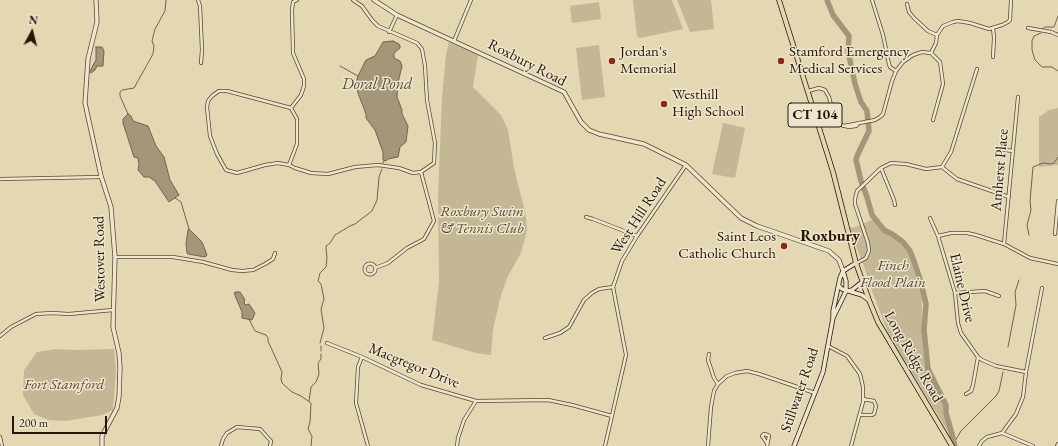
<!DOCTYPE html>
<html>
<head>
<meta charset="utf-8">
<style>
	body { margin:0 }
	#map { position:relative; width:1058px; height:446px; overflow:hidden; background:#e4d8b2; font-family:"EB Garamond",serif }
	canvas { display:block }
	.north { position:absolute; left:12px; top:12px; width:40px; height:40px; -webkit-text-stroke:3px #ede6cd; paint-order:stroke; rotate:7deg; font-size:11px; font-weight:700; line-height:16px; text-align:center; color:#27150a }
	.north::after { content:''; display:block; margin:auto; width:14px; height:18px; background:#27150a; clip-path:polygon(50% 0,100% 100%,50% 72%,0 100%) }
	.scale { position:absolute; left:12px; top:416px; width:95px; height:18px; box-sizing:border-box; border:2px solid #27150a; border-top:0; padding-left:5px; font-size:12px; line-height:14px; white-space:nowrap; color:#27150a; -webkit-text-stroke:3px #ede6cd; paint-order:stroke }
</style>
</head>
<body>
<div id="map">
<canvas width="1058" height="446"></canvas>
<div class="north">N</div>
<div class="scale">200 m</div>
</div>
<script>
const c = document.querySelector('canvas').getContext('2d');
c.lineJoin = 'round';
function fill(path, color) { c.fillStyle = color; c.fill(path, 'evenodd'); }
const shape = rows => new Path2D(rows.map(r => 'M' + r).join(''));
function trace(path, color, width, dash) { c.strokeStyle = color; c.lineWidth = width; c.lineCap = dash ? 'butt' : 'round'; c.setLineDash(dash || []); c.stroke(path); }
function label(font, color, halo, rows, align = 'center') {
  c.font = font + ' "EB Garamond",serif'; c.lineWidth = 3; c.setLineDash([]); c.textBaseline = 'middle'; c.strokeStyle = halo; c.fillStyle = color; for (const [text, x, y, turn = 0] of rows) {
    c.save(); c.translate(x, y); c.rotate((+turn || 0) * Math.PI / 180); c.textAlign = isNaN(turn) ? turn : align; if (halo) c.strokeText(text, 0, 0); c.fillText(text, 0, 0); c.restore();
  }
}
fill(shape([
	[633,0,672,0,683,29,640,38,637,36],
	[677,0,711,0,714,29,690,32],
	[599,2,601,19,572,23,570,6],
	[449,42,478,55,473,87,501,115,508,130,514,168,526,216,527,231,521,253,507,278,500,299,493,330,491,355,476,353,432,340,439,282,438,194,442,98,446,54],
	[599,45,605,97,582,100,576,48],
	[1058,108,1058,165,1039,167,1039,117,1049,110],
	[723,123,745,128,735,178,712,174],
	[874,219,898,238,906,248,919,270,922,299,922,318,925,365,928,371,943,395,955,433,953,440,888,333,869,283,865,269,849,228,855,227],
	[56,349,74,350,114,349,116,371,113,410,102,415,66,421,48,420,34,414,23,395,24,370,37,352]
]), '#c4b795');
const water = shape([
	[393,41,399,44,400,46,400,48,395,52,394,54,394,58,400,61,402,66,398,83,397,97,402,110,402,114,408,126,406,142,400,147,398,157,388,159,386,161,383,160,383,152,375,130,366,118,366,114,358,93,356,83,358,76,366,60,375,56,383,42,393,41],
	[96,47,102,47,104,51,103,66,97,66,95,70,91,73,90,71,96,60,96,47],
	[128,114,131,116,133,121,148,126,156,146,164,157,170,180,179,195,169,202,155,181,149,177,144,177,138,170,139,165,138,158,134,157,123,123,123,119,128,114],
	[189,229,202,242,207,255,205,257,188,254,187,253,186,243,188,230,189,229],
	[236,292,240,292,245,300,244,302,245,305,249,304,255,313,252,320,242,318,242,312,234,293,236,292]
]);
fill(water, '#a49679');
trace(water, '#72624d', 1);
trace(shape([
	[1042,29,1045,27,1054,27,1058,16],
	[1041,33,1034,36,1032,41,1032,50,1035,60,1042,67,1052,67,1058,71],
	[340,66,358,76],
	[128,114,120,96,120,92,122,90,134,88,153,54,154,46,152,41,155,29,165,11,166,0],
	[383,163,384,161],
	[175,198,181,202,189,229],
	[1029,235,1027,225,1031,210,1030,201,1033,167,1043,163,1051,164,1054,163,1058,157],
	[249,319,255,331,266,335,268,338,268,341,282,372,281,379,282,383,292,392,301,396,311,403,310,422,308,429,312,436,311,446],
	[320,343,324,328,321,309,324,299,321,284,318,281,320,273,326,267,327,258,326,248,326,246,330,243,335,235,350,226,355,224,372,211,377,200,379,177,382,169],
	[1008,347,1016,305,1015,292,1019,280],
	[321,351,321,346],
	[309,401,311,387,316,382,319,374,318,363,321,359,321,354],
	[955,441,961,431,996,396,999,391,1003,372]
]), '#72624d', 1);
trace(shape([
	[827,0,833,15,849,36,848,51,855,84,861,102,867,111,869,131,857,156,856,160,861,181,867,197,872,215,884,230,892,234,903,242,910,251,914,261,920,279,926,304,924,330,928,369,946,405,946,413,955,446]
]), '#a49679', 5.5);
const minor = shape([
	[198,0,200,6,202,50,201,63],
	[872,0,883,35,889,64,890,67,896,71],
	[907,4,909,12,914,18,928,31,937,35],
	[1028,28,1051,32,1058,35],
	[389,32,397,15],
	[454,41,471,0],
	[931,53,940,62,943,84,933,120],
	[993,57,994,38,993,28],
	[808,91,819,88,825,90,829,97,835,120,841,125,849,127,856,126,859,123],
	[291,108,227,91,219,91,212,96,208,101,207,107,210,136,217,154,226,170,237,173,265,165,278,163,289,165,295,168,311,173,328,174,355,167,378,165,399,168,413,173,421,172,434,163,435,143,427,100,425,66,422,49,417,43,378,26,372,20,362,6,353,0],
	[291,108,301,95,304,86,304,79,293,53,292,10,293,2,297,0],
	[844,126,875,120,880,117,883,114,892,81,896,71,903,62,913,55,922,52,931,53,936,43,937,35,943,26,953,22,958,21,970,23,989,29,1002,25,1008,22,1010,20,1011,0],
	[998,149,1013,151],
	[289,165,297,144,297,119,291,108],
	[942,167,957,179,1009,197],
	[881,168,894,200,895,205],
	[0,179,101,177],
	[586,217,593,219,637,236],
	[930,218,938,236,955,293,958,323,961,333,978,357,982,360,996,366,1026,372],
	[1055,234,1058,201],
	[938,236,951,233,967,233,976,235,1004,244,1030,258,1058,264],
	[1004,244,1018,97],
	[115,257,173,257,203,262,232,270,242,271,253,270,265,264,273,259,275,253],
	[857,263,866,258,869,251,868,243,855,204,855,199,857,191,881,168,891,163,906,164,926,169,942,167,951,152,977,69],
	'364.5 269a5.5 5.5 0 1 1 11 0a5.5 5.5 0 1 1-11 0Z',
	[375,268,388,263,407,248,424,239,434,221,421,172],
	[955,293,985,291,999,296],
	[0,336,11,327,36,314,52,313,69,314,113,310],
	[545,338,560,333,569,327,584,300,592,293,599,289,613,287],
	[327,343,362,357,421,385,476,401,548,400,572,405,612,416],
	[828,346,847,356,860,374,863,387,863,402,851,446],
	[709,354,708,360,714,378,718,384],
	[362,357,358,367,356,403,368,446],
	[966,394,971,391,973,385,978,357],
	[860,415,872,415,874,414,876,406,874,401,863,399],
	[1002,433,1033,446],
	[0,437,2,446],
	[767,443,762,436,764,434,768,435,769,436,767,446],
	[221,446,223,439,227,433,237,427,260,429,271,441,270,446],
	[457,446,458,438,464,420,476,401],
	[605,446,626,355,613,287,622,261,637,236,686,165],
	[708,446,711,407,714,391,718,384,727,376,735,373,747,371,759,374,815,393],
	[979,446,982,441,987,437,1002,433,1016,414,1023,397,1026,372,1042,288],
	[1057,446,1058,444]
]);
const tertiary = shape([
	[96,0,97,22,88,59,85,103,101,176,111,207,115,257,113,327,119,353,120,368,119,397,117,408,102,436,102,446],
	[374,0,397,15,564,92,581,122,589,130,599,134,644,144,686,165,741,218,757,226,829,251,839,260,843,271]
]);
const secondary = shape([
	[839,286,842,289,862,295,869,300],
	[847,291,852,290,862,282],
	[833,318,846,291,846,281,843,271],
	[794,446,823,372,833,318,833,311,840,278,843,271,856,263]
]);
const primary = shape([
	[779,0,833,172,856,263,869,300,878,322,952,446]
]);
trace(minor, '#564634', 4);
trace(tertiary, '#564634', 5);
trace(secondary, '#27150a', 5);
trace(primary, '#27150a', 5.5);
trace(minor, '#ede6cd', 2.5);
trace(tertiary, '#ede6cd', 3.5);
trace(secondary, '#ede6cd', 3.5);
trace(primary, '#e4d8b2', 4);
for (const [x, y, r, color] of [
	[612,61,4,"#8f2418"],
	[781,61,4,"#8f2418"],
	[664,104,4,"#8f2418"],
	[784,246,4,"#8f2418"]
]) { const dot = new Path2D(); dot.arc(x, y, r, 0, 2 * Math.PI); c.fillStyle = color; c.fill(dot); trace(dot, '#ede6cd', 1.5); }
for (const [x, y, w] of [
	[815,115,54]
]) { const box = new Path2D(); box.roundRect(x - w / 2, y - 12, w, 24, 3); c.fillStyle = '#ede6cd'; c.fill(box); trace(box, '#27150a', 1); }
label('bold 14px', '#27150a', null, [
	["CT 104",815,115]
]);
label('15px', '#27150a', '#ede6cd', [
	["Jordan's",620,52],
	["Memorial",620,69],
	["Stamford Emergency",789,52],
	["Medical Services",789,69],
	["Westhill",672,95],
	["High School",672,112],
	["Saint Leos",776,237,"right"],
	["Catholic Church",776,254,"right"]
], 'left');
label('15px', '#27150a', '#ede6cd', [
	["Roxbury Road",527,63,27],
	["Amherst Place",1000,170,-85],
	["West Hill Road",639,216,-57],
	["Westover Road",100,259,-91],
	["Elaine Drive",962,288,77],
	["Long Ridge Road",913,357,60],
	["Macgregor Drive",414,366,22],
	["Stillwater Road",800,390,-71]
]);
label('italic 15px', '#564634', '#ede6cd', [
	["Roxbury Swim",482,212],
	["& Tennis Club",482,229],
	["Finch",893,266],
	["Flood Plain",893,283],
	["Fort Stamford",64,385]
]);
label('italic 16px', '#594936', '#ede6cd', [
	["Doral Pond",377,85]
]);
label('bold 16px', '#27150a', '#ede6cd', [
	["Roxbury",830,237]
]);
</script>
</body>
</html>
